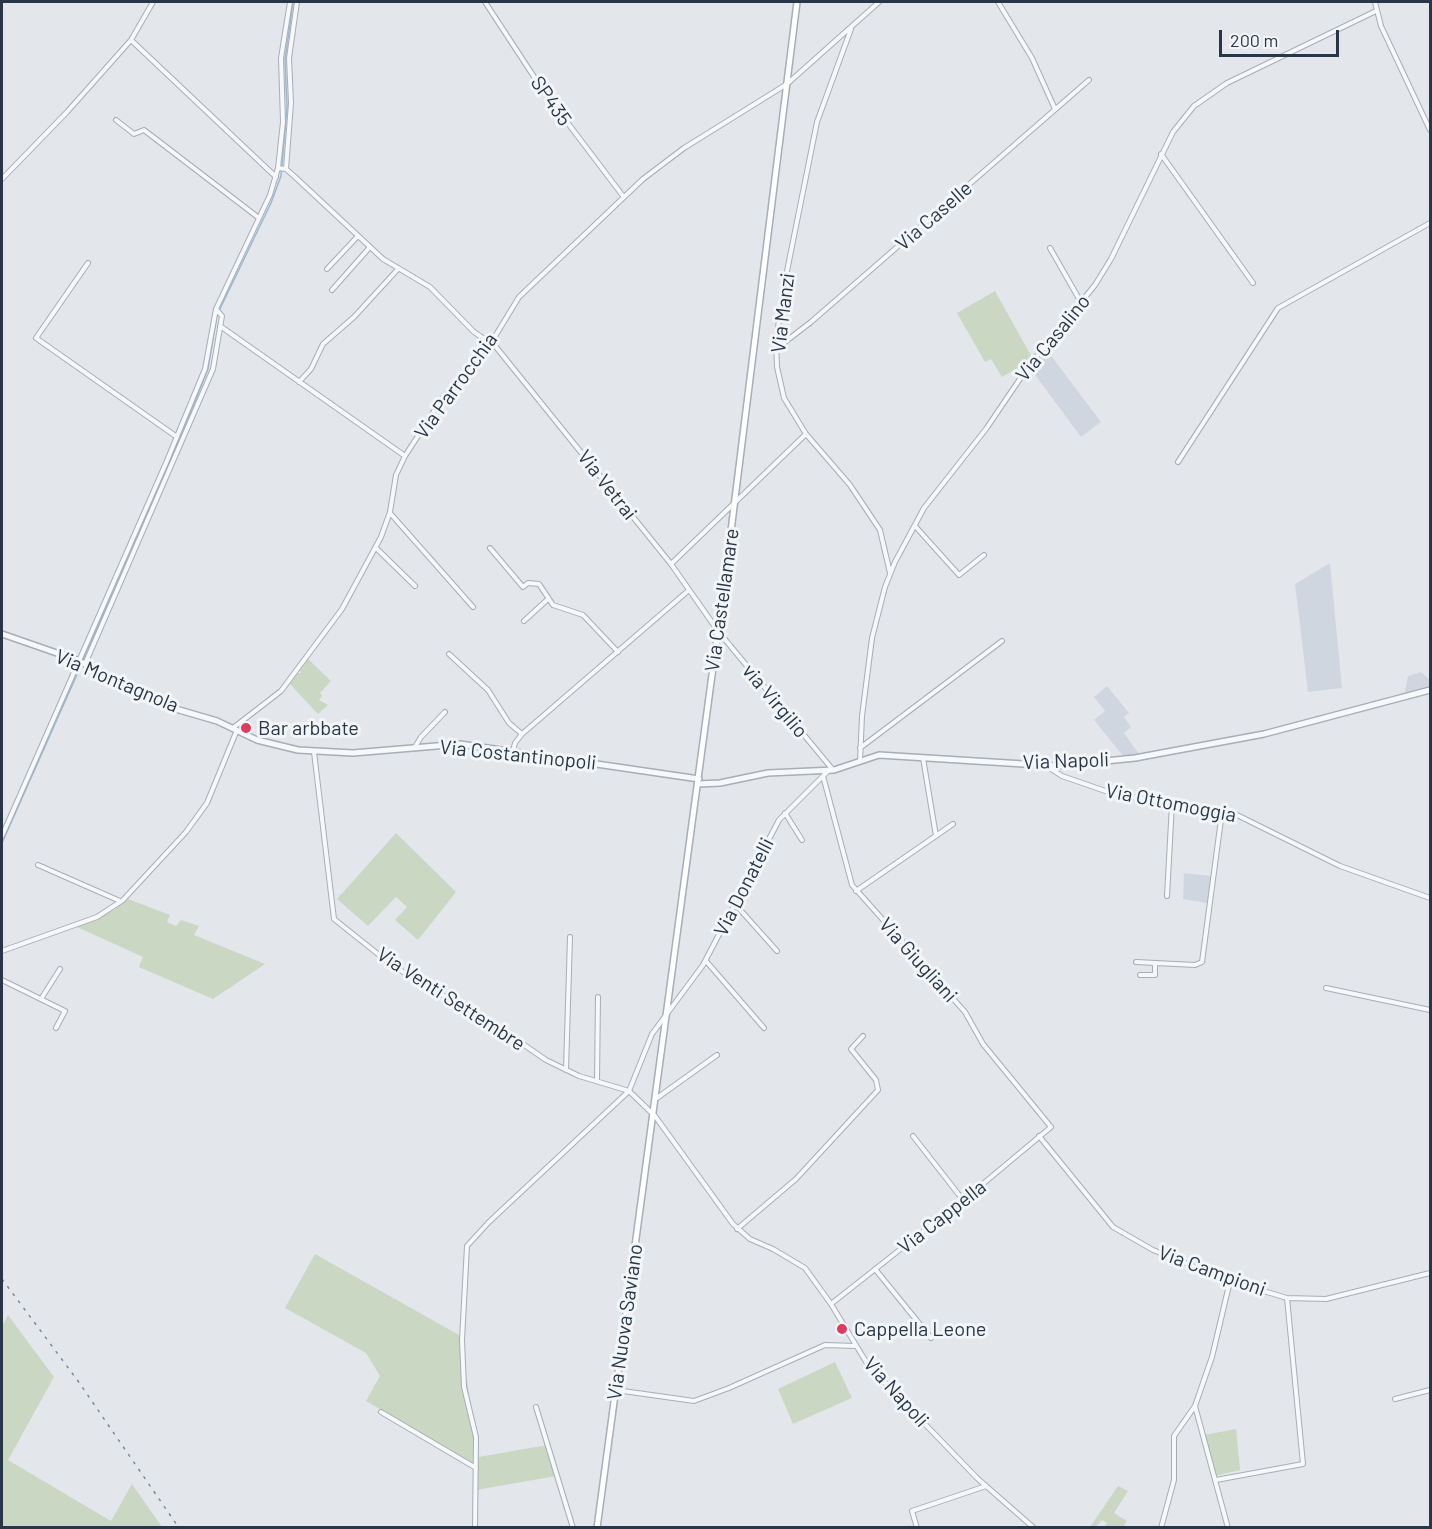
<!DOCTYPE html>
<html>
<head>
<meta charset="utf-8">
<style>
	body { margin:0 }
	#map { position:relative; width:1432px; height:1529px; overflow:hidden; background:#e3e7ec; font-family:Barlow,sans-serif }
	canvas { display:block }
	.frame { position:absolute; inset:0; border:3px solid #283647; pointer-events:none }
	.scale { position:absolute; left:1219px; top:30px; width:120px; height:27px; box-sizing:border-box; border:3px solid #283647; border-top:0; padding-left:8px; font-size:18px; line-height:21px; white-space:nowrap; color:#283647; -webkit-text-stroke:4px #f3f6f9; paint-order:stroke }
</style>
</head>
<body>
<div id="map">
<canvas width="1432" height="1529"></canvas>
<div class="frame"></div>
<div class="scale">200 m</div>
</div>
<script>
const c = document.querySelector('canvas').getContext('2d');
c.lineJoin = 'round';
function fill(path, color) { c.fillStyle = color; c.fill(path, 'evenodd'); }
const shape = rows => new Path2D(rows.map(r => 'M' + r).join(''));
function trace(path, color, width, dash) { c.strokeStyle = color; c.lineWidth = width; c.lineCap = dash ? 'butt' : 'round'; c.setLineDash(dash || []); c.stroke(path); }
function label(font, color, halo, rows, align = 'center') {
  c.font = font + ' Barlow,sans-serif'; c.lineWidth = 6; c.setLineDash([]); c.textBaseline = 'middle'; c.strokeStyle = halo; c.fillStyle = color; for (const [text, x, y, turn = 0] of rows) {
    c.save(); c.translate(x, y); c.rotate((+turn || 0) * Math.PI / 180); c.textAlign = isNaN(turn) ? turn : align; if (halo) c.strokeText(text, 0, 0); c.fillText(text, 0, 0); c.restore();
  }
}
fill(shape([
	[1046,349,1101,422,1081,437,1030,368],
	[1330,563,1342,688,1308,692,1295,584],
	[1421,672,1430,680,1430,689,1404,697,1408,676],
	[1107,686,1129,713,1124,717,1131,727,1124,733,1139,754,1123,756,1094,720,1105,711,1094,697],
	[1184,873,1211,876,1207,903,1183,899]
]), '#d0d6df');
fill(shape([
	[995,291,1033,359,1002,377,991,359,985,362,957,313],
	[308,659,331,681,320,693,322,696,319,700,328,705,318,714,290,684,298,673,301,673,300,671],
	[396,833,456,892,418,940,395,920,407,907,396,897,368,926,337,899],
	[128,899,170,915,167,922,176,926,181,920,199,926,194,935,265,964,213,999,139,967,143,957,77,927,114,910],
	[315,1254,459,1335,462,1379,467,1380,479,1457,547,1445,556,1476,476,1490,477,1463,472,1463,366,1401,380,1376,366,1353,285,1308],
	[8,1315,54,1377,8,1460,111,1521,132,1484,162,1527,2,1527,2,1326],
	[835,1362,852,1398,793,1424,778,1389],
	[1236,1429,1240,1470,1215,1476,1204,1435],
	[1118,1486,1128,1491,1114,1513,1127,1521,1123,1527,1108,1527,1105,1526,1107,1523,1102,1520,1096,1527,1090,1527]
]), '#c9d7c3');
trace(shape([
	[156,497,208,369,217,315,271,203,281,176,287,107,285,60,293,2],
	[83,659,148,515],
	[2,843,79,670]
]), '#9ab8d0', 1.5);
const minor = shape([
	[485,2,542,89,623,196],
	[998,2,1032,58,1055,109],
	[1375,2,1381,26,1430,130],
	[851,29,817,122,784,286,776,341,777,367,784,398,806,434,850,485,880,530,890,573],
	[131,40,276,177],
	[116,120,134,134,144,130,259,218],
	[1161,154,1253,283],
	[278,168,286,169,294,176,383,259,430,287,474,332,496,347,671,564,718,631,833,770],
	[286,169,291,103,289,58,297,2],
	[2,179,67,112,131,40,153,2],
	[1050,248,1082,304],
	[88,263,36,338,177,437],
	[327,269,358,236],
	[332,290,370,247],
	[220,326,405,456],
	[776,349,811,322,1089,80],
	[299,382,311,369,323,344,354,317,398,269],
	[1178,462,1278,308,1430,223],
	[390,513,473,607],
	[915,526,959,575,984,555],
	[376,548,415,586],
	[490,548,523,587,528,583,539,584,553,605,583,615,618,652],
	[671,564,806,434],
	[524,621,548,599],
	[449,654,488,690,509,723,522,734],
	[85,664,213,369,222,316,216,309],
	[233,728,281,691,342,609,381,537,390,512,396,475,405,456,442,399,491,343,519,297,643,179,684,148,787,84,879,2],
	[415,747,421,737,445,712],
	[860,748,1002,641],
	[513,751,515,743,522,734,689,590],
	[314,752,334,919,393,966,504,1031,546,1060,579,1076,629,1091,655,1116,733,1224,750,1239,773,1249,805,1268,831,1304,868,1365,977,1478,1034,1528],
	[923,758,936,836],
	[860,761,862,716,872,638,885,587,895,562,924,508,986,429,1028,367,1095,285,1111,259,1173,132,1194,106,1227,83,1376,11],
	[1045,765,1062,776,1114,794,1235,814,1340,866,1430,898],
	[823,776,852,885,965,1012,983,1044,1051,1127,978,1188,831,1304],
	[785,813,802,840],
	[2,836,166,463,205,369,216,309,270,195,278,168,283,122,281,58,290,2],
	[38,865,120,901],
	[856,891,953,824],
	[1167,896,1172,804],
	[735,904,777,951],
	[2,951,97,917,123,900,186,832,207,803,237,730],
	[706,961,764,1028],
	[1136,962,1195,965,1202,962,1222,812],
	[1140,975,1155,975,1155,963],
	[2,980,65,1011,56,1028],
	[1326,988,1430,1010],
	[41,999,60,969],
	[566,1070,570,937],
	[597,1081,598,997],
	[657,1098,717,1055],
	[913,1136,963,1200],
	[1039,1136,1113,1227,1153,1250,1230,1281,1287,1298,1326,1299,1430,1273],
	[737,1229,796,1179,878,1090,876,1080,851,1049,863,1036],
	[875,1269,931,1338],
	[616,1390,694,1401,729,1388,825,1345,856,1346],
	[1395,1399,1430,1390],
	[536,1407,573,1528],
	[381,1412,476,1468],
	[1216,1480,1303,1464,1287,1298],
	[475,1528,476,1437,464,1387,462,1340,467,1246,489,1222,629,1091,652,1034,703,965,779,820,828,771],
	[917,1528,912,1511,986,1486],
	[1161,1528,1174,1480,1174,1436,1195,1406],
	[1228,1528,1195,1406,1212,1357,1230,1281]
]);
const tertiary = shape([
	[2,634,77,660,169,707,217,721,257,740,298,750,353,753,460,744,699,779],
	[698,784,720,783,768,773,834,770,879,755,1056,766,1135,758,1264,734,1430,690]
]);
const secondary = shape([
	[597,1528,726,571,797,2]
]);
trace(minor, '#a7aeb7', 6);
trace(tertiary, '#a7aeb7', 8);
trace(secondary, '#a7aeb7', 8);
trace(minor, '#f6f8fa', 4);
trace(tertiary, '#f6f8fa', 5);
trace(secondary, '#fff', 5);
trace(shape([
	[2,1279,78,1381,179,1528]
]), '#7a8898', 1.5, [3, 6]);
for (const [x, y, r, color] of [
	[246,728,6,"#dd3c5f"],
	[842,1329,6,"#dd3c5f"]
]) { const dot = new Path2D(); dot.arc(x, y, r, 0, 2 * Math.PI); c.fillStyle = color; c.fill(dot); trace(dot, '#f3f6f9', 2); }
label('20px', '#283647', '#f3f6f9', [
	["SP435",551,101,55],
	["Via Caselle",934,216,-41],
	["Via Manzi",783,313,-83],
	["Via Casalino",1053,338,-51],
	["Via Parrocchia",456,386,-54],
	["Via Vetrai",607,485,52],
	["Via Castellamare",722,600,-82],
	["Via Montagnola",117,681,23],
	["via Virgilio",775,701,50],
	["Via Costantinopoli",518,755,6],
	["Via Napoli",1066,761,-2],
	["Via Ottomoggia",1171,803,11],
	["Via Donatelli",744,887,-63],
	["Via Giugliani",918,960,48],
	["Via Venti Settembre",451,999,33],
	["Via Cappella",942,1217,-38],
	["Via Campioni",1212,1271,20],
	["Via Nuova Saviano",625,1322,-82],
	["Via Napoli",896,1392,48]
]);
label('20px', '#283647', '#f3f6f9', [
	["Bar arbbate",258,728],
	["Cappella Leone",854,1329]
], 'left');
</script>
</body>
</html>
